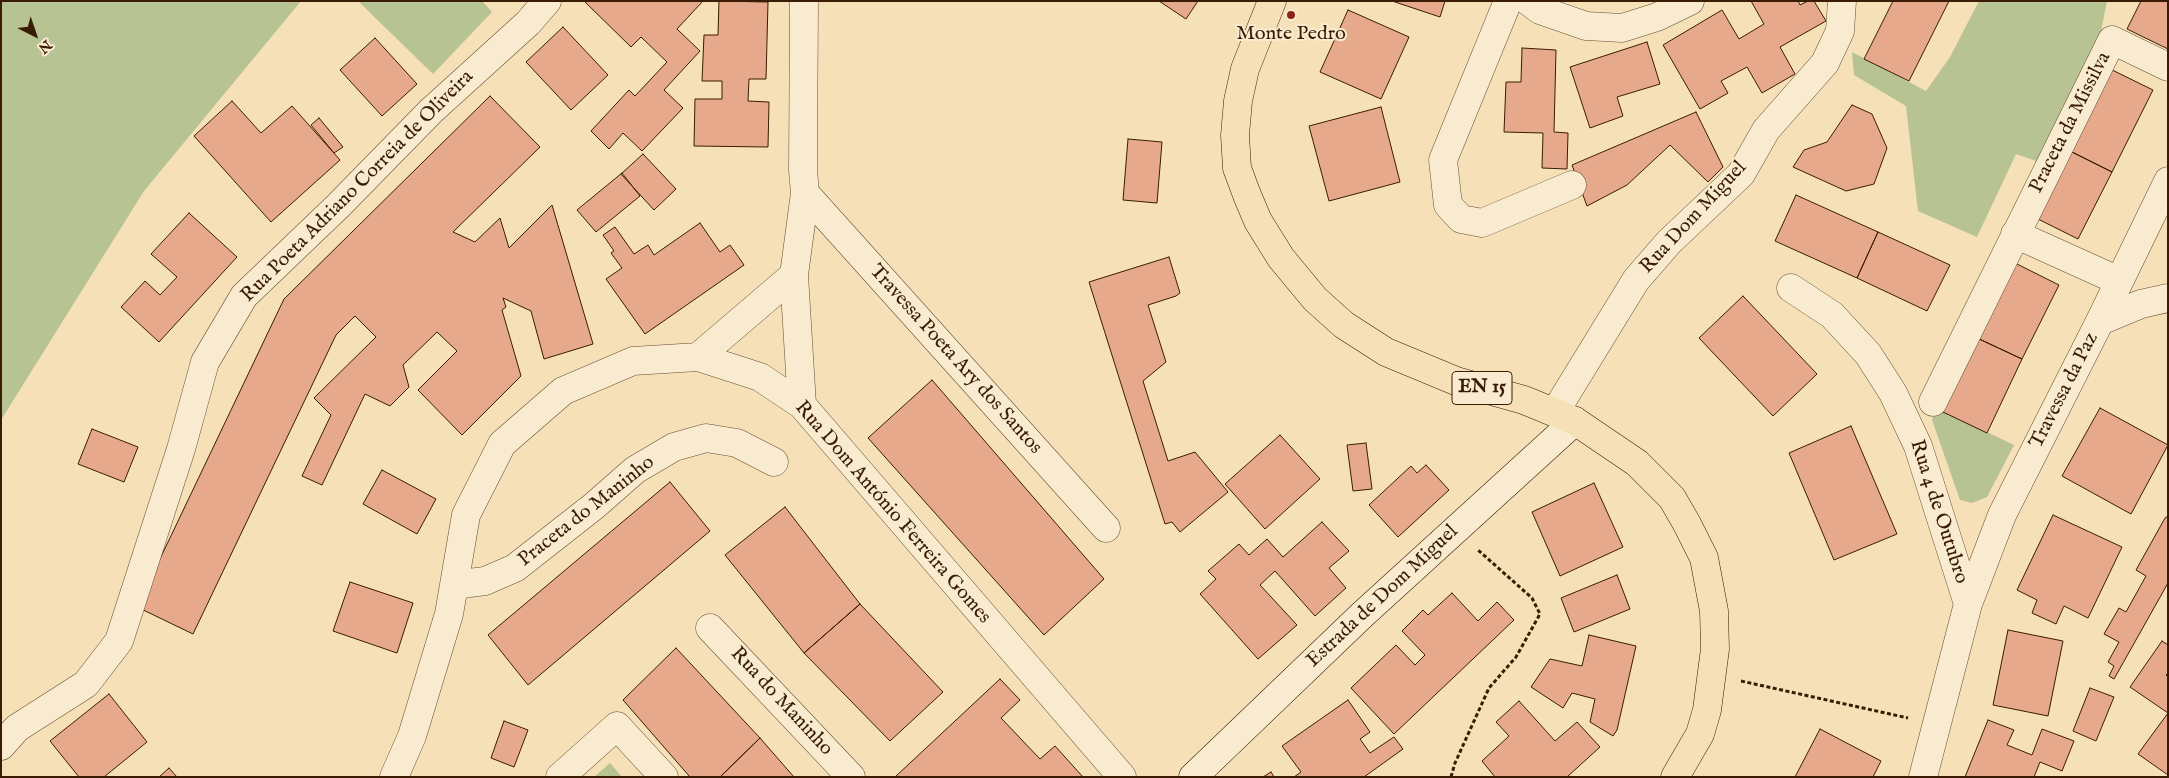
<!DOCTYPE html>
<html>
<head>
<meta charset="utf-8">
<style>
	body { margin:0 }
	#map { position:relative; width:2169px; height:778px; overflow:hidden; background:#f5e0b7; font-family:"IM FELL English",serif }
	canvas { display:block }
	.frame { position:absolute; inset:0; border:2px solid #391c03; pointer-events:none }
	.north { position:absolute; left:10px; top:10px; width:50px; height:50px; -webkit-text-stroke:4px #f8ebd0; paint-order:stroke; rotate:139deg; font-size:14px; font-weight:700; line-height:20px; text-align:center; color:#391c03 }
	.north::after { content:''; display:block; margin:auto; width:18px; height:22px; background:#391c03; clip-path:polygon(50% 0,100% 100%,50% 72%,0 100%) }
</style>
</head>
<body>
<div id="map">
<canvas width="2169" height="778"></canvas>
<div class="frame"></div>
<div class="north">N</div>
</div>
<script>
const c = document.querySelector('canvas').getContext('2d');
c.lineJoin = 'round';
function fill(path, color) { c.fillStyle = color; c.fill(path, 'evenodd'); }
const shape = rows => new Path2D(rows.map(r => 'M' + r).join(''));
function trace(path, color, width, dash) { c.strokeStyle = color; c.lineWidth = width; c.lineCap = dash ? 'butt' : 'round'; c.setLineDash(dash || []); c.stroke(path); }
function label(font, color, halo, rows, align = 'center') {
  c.font = font + ' "IM FELL English",serif'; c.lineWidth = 4; c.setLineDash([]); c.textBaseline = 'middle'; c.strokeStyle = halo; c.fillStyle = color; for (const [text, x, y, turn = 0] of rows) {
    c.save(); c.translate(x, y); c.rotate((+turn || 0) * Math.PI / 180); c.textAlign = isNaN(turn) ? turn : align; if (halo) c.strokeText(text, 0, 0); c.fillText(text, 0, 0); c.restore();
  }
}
fill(shape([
	[1,1,301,1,144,191,1,420],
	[358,1,482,1,492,12,433,74],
	[1979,1,2107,1,2100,36,2039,162,2016,154,1977,237,1918,211,1906,106,1854,75,1852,52,1926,91,1950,57],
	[1937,408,2014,445,1987,497,1972,503,1960,500,1932,420],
	[610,763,622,777,594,777]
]), '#b7c392');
const building = shape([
	[584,1,703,1,677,29,700,51,664,90,683,108,642,151,623,133,609,149,591,131,629,90,635,96,667,62,641,37,631,47,584,1],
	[719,1,768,2,766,79,749,79,748,101,769,102,768,147,694,146,695,99,722,99,722,81,702,81,704,35,718,35,719,1],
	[1159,1,1198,1,1186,19,1159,1],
	[1392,1,1445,1,1440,17,1392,1],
	[1751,1,1798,1,1800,5,1808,1,1814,1,1826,21,1780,47,1795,74,1762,93,1747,67,1721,81,1728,93,1700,109,1663,45,1722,10,1739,39,1764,24,1751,1],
	[1893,1,1949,1,1909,81,1864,59,1893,1],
	[2141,1,2168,1,2168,49,2127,29,2141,1],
	[1348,10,1409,37,1381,99,1320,72,1348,10],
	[563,27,608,75,571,110,526,62,563,27],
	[375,38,417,84,382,116,340,70,375,38],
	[1647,42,1660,84,1617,97,1623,116,1590,128,1570,67,1647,42],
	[1522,48,1556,50,1554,132,1568,133,1567,169,1542,168,1543,133,1504,132,1506,82,1521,82,1522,48],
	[2106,67,2153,90,2112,172,2066,149,2106,67],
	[490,96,540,147,453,232,475,242,500,218,509,248,552,205,593,344,544,359,531,311,503,298,506,307,502,310,521,376,462,435,418,390,457,351,437,332,403,365,409,387,390,406,365,394,322,485,302,476,331,415,314,398,376,337,355,316,336,335,193,634,137,607,284,299,490,96],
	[232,101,261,133,292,106,340,160,271,222,194,136,232,101],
	[1852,105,1872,114,1887,148,1874,184,1846,191,1793,167,1804,150,1827,142,1852,105],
	[1381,107,1400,182,1329,201,1309,126,1381,107],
	[1696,112,1723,167,1708,182,1670,145,1627,185,1587,206,1572,165,1696,112],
	[319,118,343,147,334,153,311,125,319,118],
	[1128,139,1162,142,1157,203,1123,200,1128,139],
	[2066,149,2112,172,2078,239,2032,216,2066,149],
	[643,154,676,189,654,210,621,174,643,154],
	[622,173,640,196,596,232,577,210,622,173],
	[1796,195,1878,232,1857,278,1775,241,1796,195],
	[189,213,237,257,159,342,121,307,145,281,160,295,177,277,151,254,189,213],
	[700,223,720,252,730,245,744,265,645,334,606,279,622,268,611,253,614,251,603,235,615,227,634,254,648,245,654,255,700,223],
	[1878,232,1950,265,1927,311,1857,278,1878,232],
	[1169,257,1180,293,1176,296,1148,305,1166,362,1143,381,1168,461,1195,452,1228,492,1180,532,1172,522,1165,524,1089,282,1169,257],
	[2013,262,2059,285,2022,359,1977,338,2013,262],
	[1743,296,1817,374,1773,416,1699,338,1743,296],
	[1977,338,2022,359,1987,433,1943,412,1977,338],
	[932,380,1104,579,1044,635,868,438,932,380],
	[2100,408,2168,445,2131,514,2062,476,2100,408],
	[1851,426,1897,534,1834,560,1789,453,1851,426],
	[92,429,138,447,124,482,78,464,92,429],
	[1280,435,1320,479,1265,529,1225,484,1280,435],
	[1366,443,1372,489,1353,491,1347,445,1366,443],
	[1426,465,1449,490,1398,537,1369,505,1411,466,1417,473,1426,465],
	[382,470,436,499,417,534,363,504,382,470],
	[670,482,710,531,528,685,488,635,670,482],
	[1594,483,1623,547,1560,576,1532,512,1594,483],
	[785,507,860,604,804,653,725,555,785,507],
	[2053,515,2122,547,2088,618,2064,606,2056,624,2032,613,2037,600,2017,590,2053,515],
	[2168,516,2168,583,2114,679,2109,676,2114,666,2108,662,2119,642,2104,634,2119,608,2126,612,2146,576,2136,570,2165,518,2168,516],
	[1322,522,1349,551,1329,568,1346,588,1315,616,1275,571,1260,585,1297,625,1258,659,1200,594,1216,579,1208,571,1239,544,1249,555,1267,539,1283,557,1322,522],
	[1617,575,1630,609,1574,632,1561,598,1617,575],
	[350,582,413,603,397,653,333,631,350,582],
	[1452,593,1478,621,1497,602,1514,620,1394,734,1351,688,1396,645,1415,665,1425,655,1402,631,1423,610,1428,615,1452,593],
	[860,604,943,692,890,741,804,653,860,604],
	[2008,630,2063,641,2048,716,1993,705,2008,630],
	[1589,635,1636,646,1617,730,1613,736,1590,722,1595,699,1572,693,1563,708,1531,687,1550,659,1582,666,1589,635],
	[2162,641,2168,645,2168,673,2166,675,2168,677,2168,775,2138,754,2168,713,2130,687,2162,641],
	[676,648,760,738,720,777,690,777,623,700,676,648],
	[1000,679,1020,700,1001,718,1040,759,1055,746,1083,777,895,777,1000,679],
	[2090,688,2114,697,2096,741,2073,731,2090,688],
	[109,694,147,742,104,777,79,777,50,741,109,694],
	[1348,700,1370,732,1360,739,1370,753,1394,737,1403,749,1364,777,1294,777,1301,772,1282,746,1348,700],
	[1519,701,1555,741,1577,722,1600,747,1567,777,1495,777,1482,761,1509,736,1496,722,1519,701],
	[1988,720,2014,730,2007,745,2032,755,2042,729,2074,741,2062,771,2040,762,2034,777,1965,777,1988,720],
	[504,721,528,730,514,767,491,758,504,721],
	[1820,729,1881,761,1873,777,1795,777,1820,729],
	[760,738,794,777,720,777,760,738],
	[169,768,177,777,159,777,169,768],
	[1271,772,1274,777,1263,777,1271,772]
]);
fill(building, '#e7a98b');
trace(building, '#391c03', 1);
const street = shape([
	[1508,1,1443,160,1448,205,1461,219,1482,223,1572,185],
	[1528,1,1540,10,1586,26,1622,28,1657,17,1690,1],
	[805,193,1106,528],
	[2015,234,2119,281],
	[1791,288,1832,315,1868,354,1893,393,1918,446,1968,604,1923,777],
	[2100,321,2141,304,2168,298],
	[698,357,794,275],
	[1933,402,2112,40,2168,67],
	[802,405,794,275,805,193,803,170,804,1],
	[1555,412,1636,280,1669,242,1741,174,1766,130,1825,63,1840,31,1842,1],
	[454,585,485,581,515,568,594,506,635,470,674,447,706,438,737,443,774,462],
	[1968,604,2002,515,2100,321,2168,181],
	[710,628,851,777],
	[1,746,17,728,86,684,119,641,181,449,205,362,244,296,338,206,431,111,528,23,547,1],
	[394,777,412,736,449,614,466,515,502,444,563,391,633,361,698,357,760,377,802,405,1122,777],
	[560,777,617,726,664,777]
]);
const secondary = shape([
	[1193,777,1362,615,1575,421]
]);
const primary = shape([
	[1272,1,1245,69,1238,101,1235,135,1237,168,1247,195,1258,221,1281,258,1315,299,1344,325,1386,352,1456,381,1524,400,1575,421,1637,463,1672,498,1687,524,1704,558,1714,611,1715,649,1707,710,1700,734,1675,777]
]);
trace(street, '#684d30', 29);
trace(secondary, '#391c03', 29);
trace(primary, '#391c03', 29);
trace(shape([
	[1741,681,1908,718],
	[1451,777,1455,763,1489,688,1516,657,1540,614,1532,598,1478,550]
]), '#391c03', 3, [4, 2.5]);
trace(street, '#f8ebd0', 28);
trace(secondary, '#f8ebd0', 28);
trace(primary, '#f5e0b7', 28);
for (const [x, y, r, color] of [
	[1291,15,5,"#8f2418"]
]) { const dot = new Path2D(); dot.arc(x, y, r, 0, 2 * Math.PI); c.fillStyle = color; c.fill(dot); trace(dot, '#f8ebd0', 2); }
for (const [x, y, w] of [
	[1482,388,60]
]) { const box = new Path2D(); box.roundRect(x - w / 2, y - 16.5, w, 33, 4); c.fillStyle = '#f8ebd0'; c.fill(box); trace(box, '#391c03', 1); }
label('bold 19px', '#391c03', null, [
	["EN 15",1482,388]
]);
label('20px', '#391c03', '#f8ebd0', [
	["Monte Pedro",1291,35]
]);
label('20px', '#391c03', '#f8ebd0', [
	["Praceta da Missilva",2071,123,-63],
	["Rua Poeta Adriano Correia de Oliveira",358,187,-45],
	["Rua Dom Miguel",1694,218,-47],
	["Travessa Poeta Ary dos Santos",955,360,48],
	["Travessa da Paz",2065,391,-63],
	["Praceta do Maninho",587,512,-38],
	["Rua 4 de Outubro",1938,512,72],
	["Rua Dom António Ferreira Gomes",892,513,49],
	["Estrada de Dom Miguel",1383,597,-43],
	["Rua do Maninho",781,702,47]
]);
</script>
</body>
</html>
